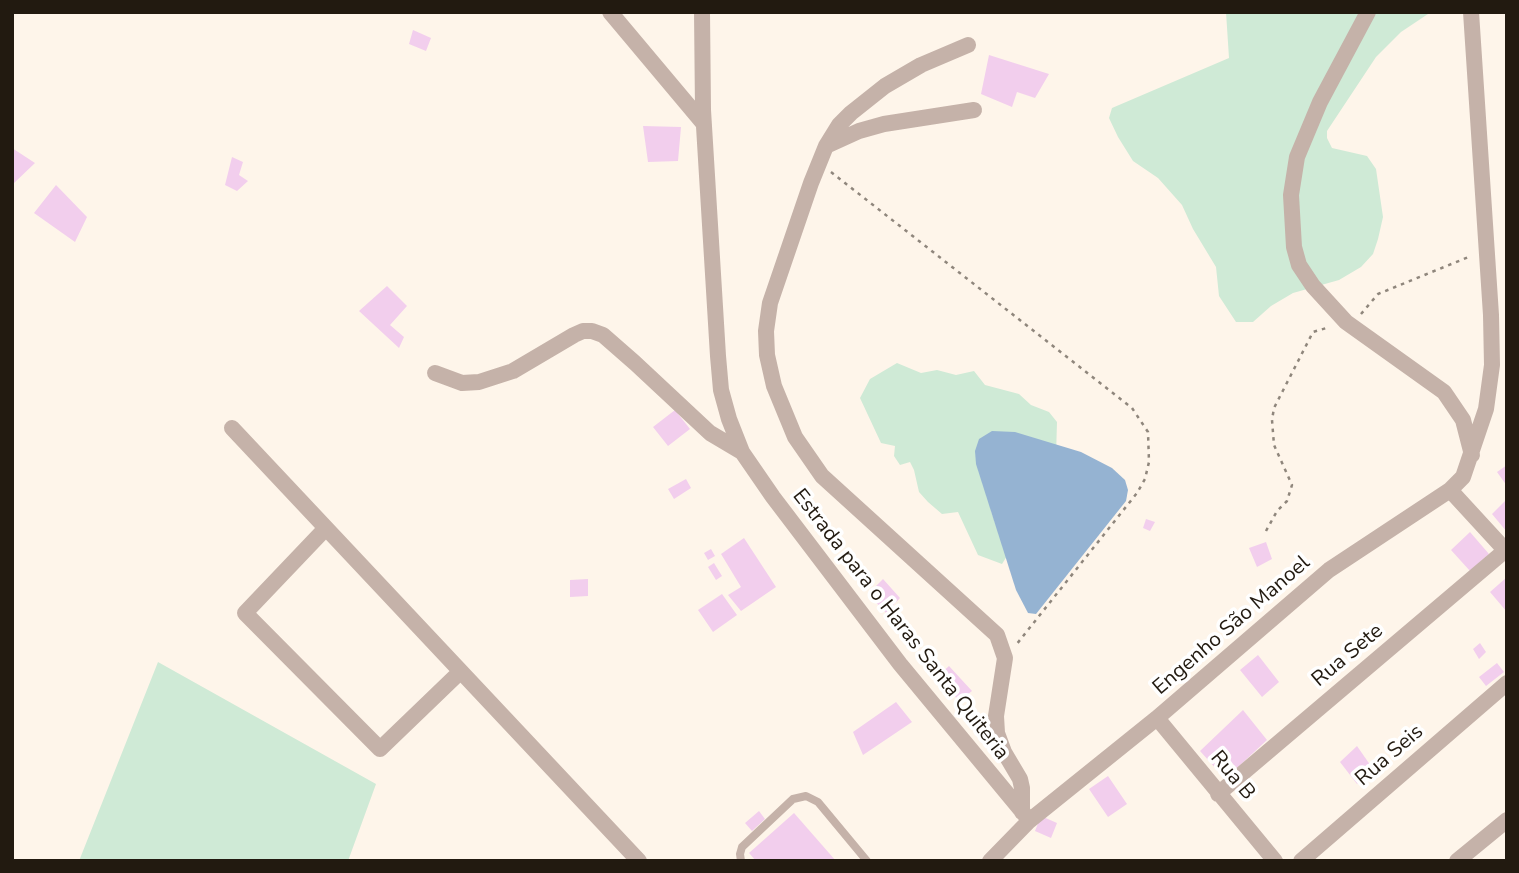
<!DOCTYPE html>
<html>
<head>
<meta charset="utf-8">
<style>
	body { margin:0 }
	#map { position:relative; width:1519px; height:873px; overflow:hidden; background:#fef5ea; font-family:"Nunito Sans",sans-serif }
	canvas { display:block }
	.frame { position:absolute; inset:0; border:14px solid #221a10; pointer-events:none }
</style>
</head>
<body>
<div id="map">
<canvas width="1519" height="873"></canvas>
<div class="frame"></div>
</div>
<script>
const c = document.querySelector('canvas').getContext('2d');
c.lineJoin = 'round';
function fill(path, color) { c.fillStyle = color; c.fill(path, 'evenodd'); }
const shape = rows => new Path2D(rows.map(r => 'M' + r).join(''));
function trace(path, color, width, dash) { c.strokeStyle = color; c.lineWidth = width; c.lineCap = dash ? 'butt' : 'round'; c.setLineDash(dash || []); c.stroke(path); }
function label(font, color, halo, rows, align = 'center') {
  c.font = font + ' "Nunito Sans",sans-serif'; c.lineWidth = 7; c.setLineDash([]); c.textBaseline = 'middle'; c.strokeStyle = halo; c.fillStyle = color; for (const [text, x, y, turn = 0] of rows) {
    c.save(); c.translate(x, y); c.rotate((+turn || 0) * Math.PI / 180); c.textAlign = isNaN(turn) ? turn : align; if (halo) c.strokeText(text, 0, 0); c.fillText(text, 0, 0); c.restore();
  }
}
fill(shape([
	[1226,12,1431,12,1401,32,1376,57,1327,131,1327,138,1332,148,1367,156,1376,169,1383,217,1378,239,1373,254,1361,267,1339,280,1293,293,1271,306,1253,322,1236,322,1219,296,1216,267,1193,229,1182,205,1158,178,1133,161,1118,137,1109,118,1112,108,1229,58],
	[897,363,921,373,937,370,956,375,974,371,985,385,1019,394,1031,405,1049,412,1057,422,1056,456,991,511,1007,556,1002,564,978,555,958,512,942,514,928,502,919,492,914,470,910,462,900,465,894,456,895,446,881,443,860,398,870,379],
	[158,662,376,784,348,861,79,861]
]), '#cfead6');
fill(shape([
	[992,431,1015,432,1081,452,1112,468,1125,480,1128,490,1126,501,1036,614,1028,613,1016,590,976,464,975,451,979,439]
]), '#95b3d2');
fill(shape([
	[413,30,431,38,426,51,409,44],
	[989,55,1049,74,1035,98,1017,92,1012,107,981,94],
	[643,126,681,127,678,161,648,162],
	[12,148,35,163,12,185],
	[232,157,243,162,239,175,248,181,237,191,225,185],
	[56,185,87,217,75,242,34,213],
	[387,286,407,306,390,325,404,337,399,348,359,311],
	[675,410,690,429,668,446,653,427],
	[1507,465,1507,486,1497,472],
	[686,479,691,488,674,499,668,489],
	[1507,499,1507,532,1492,514],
	[1146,519,1155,522,1150,531,1143,528],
	[1470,532,1489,554,1470,571,1451,550],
	[744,538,776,587,741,611,728,595,741,587,721,554],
	[1266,542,1272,559,1257,567,1249,548],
	[711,549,715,556,708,560,704,553],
	[714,563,722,576,716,580,708,567],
	[1507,577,1507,612,1490,592],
	[588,579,588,596,570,597,570,580],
	[883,579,900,598,886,613,868,594],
	[722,594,737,615,713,632,698,610],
	[1480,643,1486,652,1479,659,1473,649],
	[1258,655,1279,682,1262,697,1240,670],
	[1497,663,1504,672,1486,686,1479,677],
	[949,666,972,691,959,701,938,676],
	[896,702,912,722,863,755,853,732],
	[1243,710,1267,740,1237,768,1232,763,1218,771,1200,751],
	[1357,746,1373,769,1357,784,1340,762],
	[1108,776,1127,804,1108,817,1089,789],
	[759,811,765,819,752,831,745,823],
	[794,813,836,861,756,861,749,853],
	[1041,816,1057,823,1051,838,1035,831]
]), '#f2ceed');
trace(shape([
	[831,172,1132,408,1148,432,1149,462,1145,479,1137,493,1016,645],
	[1361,314,1378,294,1471,256],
	[1266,531,1277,511,1287,501,1292,485,1274,445,1272,420,1274,408,1313,332,1330,327]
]), '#8f867c', 2.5, [3.5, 5]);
trace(shape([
	[741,861,740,854,742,847,793,799,806,796,818,802,867,861]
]), '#c5b2a9', 8);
trace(shape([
	[610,12,704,124],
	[702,12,703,110,718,356,721,390,729,419,742,452,773,497,900,664,1025,815],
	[1368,12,1320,102,1297,157,1291,195,1294,247,1299,265,1313,286,1346,322,1444,392,1463,420,1472,455],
	[968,45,921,65,885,86,851,113,839,125,826,146,811,183,770,303,766,331,767,355,774,386,795,437,822,476,997,635,1005,658,996,716,997,733,1004,752,1020,779,1022,788,1022,812],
	[826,146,859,131,884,124,974,110],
	[435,373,462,383,479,382,513,371,574,335,583,331,592,331,603,335,635,363,710,433,742,452],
	[232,428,639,861],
	[1450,490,1507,552],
	[326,528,245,613,380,749,460,672],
	[1157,718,1275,861],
	[1218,794,1507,549],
	[990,861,1029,821,1157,718,1329,570,1450,490,1463,477,1486,409,1492,365,1491,315,1471,12],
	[1301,861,1507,683],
	[1457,861,1507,820]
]), '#c5b2a9', 16);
label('21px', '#221a10', '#fff', [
	["Estrada para o Haras Santa Quiteria",900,625,52],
	["Engenho São Manoel",1232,626,-41],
	["Rua Sete",1348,656,-40],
	["Rua Seis",1390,756,-41],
	["Rua B",1232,776,50]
]);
</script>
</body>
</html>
